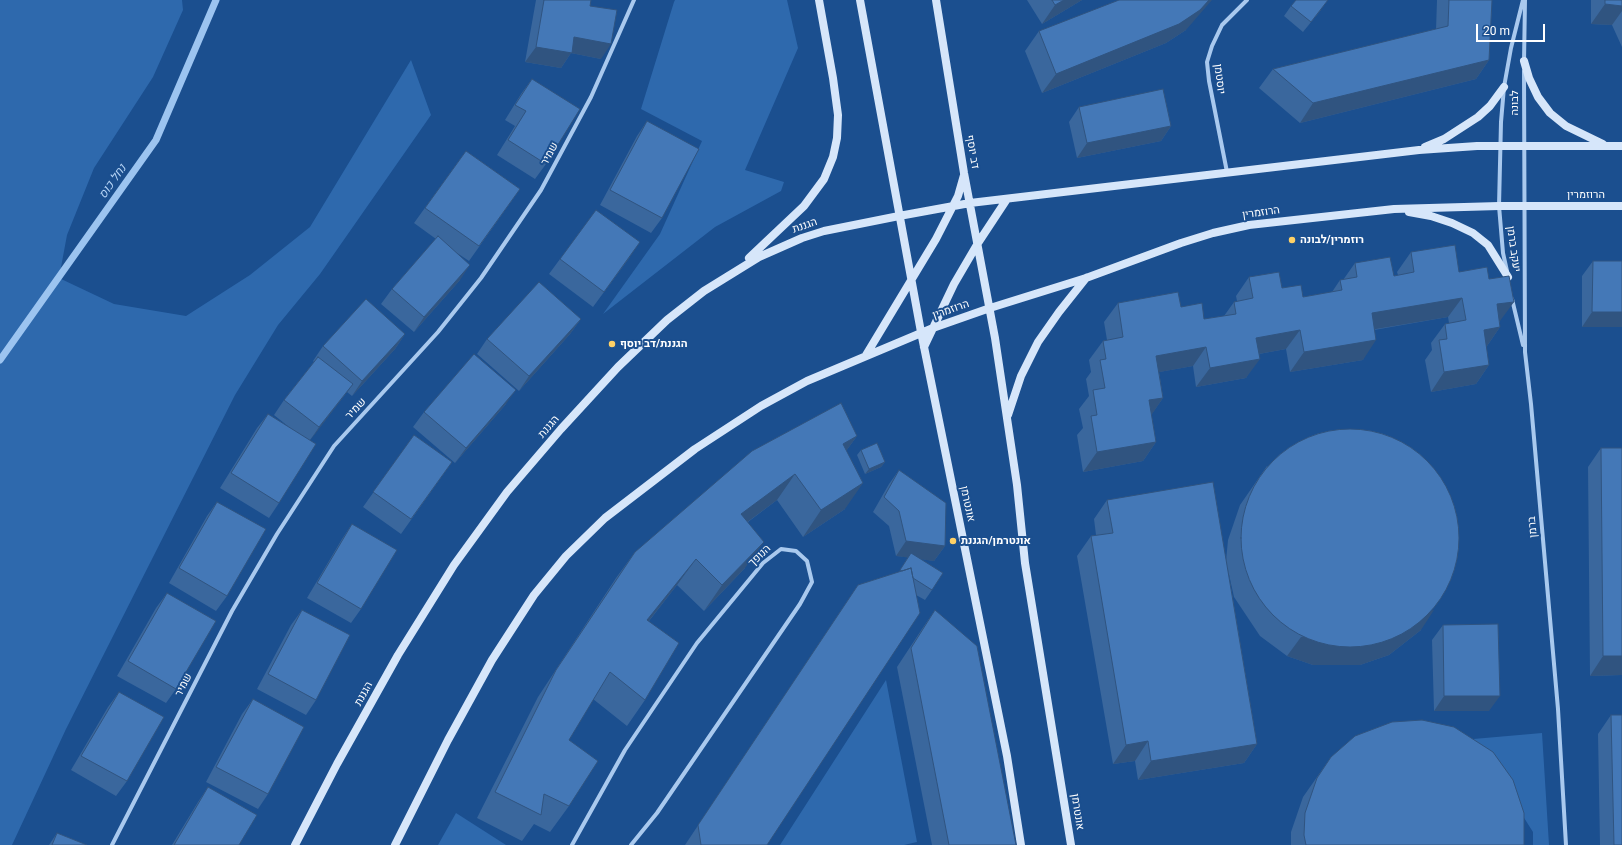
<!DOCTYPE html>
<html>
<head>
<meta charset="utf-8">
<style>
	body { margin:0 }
	#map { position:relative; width:1622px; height:845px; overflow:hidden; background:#1b4f8f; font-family:Roboto,sans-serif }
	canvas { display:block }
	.scale { position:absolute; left:1476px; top:24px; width:69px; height:18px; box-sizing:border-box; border:2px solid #fff; border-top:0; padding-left:5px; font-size:12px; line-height:14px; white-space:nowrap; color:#fff; -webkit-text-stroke:3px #1b4f8f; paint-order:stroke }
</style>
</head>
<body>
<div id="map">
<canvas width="1622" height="845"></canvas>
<div class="scale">20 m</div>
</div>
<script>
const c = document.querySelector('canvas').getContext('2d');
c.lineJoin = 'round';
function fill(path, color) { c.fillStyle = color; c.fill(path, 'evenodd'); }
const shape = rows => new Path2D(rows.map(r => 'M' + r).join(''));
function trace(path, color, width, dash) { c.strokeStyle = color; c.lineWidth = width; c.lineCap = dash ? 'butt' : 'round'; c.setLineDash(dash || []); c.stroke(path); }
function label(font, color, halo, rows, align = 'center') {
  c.font = font + ' Roboto,Heebo,sans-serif'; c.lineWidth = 4; c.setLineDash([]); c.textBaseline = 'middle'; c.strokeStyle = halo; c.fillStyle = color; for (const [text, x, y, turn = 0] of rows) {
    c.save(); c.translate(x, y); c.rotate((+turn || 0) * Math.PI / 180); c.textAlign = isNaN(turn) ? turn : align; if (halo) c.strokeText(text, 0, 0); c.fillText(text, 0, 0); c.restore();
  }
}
fill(shape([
	[0,0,182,0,183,10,153,77,94,168,67,235,59,278,114,304,186,316,250,275,310,227,411,60,431,115,320,274,278,325,235,395,66,729,12,845,0,845],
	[675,0,787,0,798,48,745,170,784,182,781,191,715,227,603,314,660,234,702,141,641,109,674,2],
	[886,680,917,842,904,845,780,845],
	[1542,733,1549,845,1533,845,1533,832,1500,780,1462,740],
	[456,813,506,845,438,845]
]), '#2e69ad');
trace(shape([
	[0,360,156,140,216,0]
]), '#9cc4f0', 7);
trace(shape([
	[1524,62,1525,0],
	[1524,71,1525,352,1531,404,1558,709,1566,845],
	[1227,172,1209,81,1207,62,1212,46,1222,25,1247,0],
	[1507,271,1503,253,1499,206,1501,122,1504,87,1511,48,1523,0],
	[1512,299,1523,345],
	[112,845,232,611,277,534,334,446,438,332,481,278,541,190,591,97,634,0],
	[572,845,625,750,697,643,763,563,781,549,796,551,807,561,812,582,800,604,657,813,631,845]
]), '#a9c9ee', 4);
trace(shape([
	[860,0,921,332,1007,756,1021,845],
	[936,0,964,173,995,338,1017,485,1025,563,1071,845],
	[1524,61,1529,78,1538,97,1550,113,1566,126,1603,144],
	[1425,147,1444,139,1478,117,1490,106,1504,87],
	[1409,212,1431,216,1452,223,1473,233,1488,245,1508,277],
	[749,258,804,206,824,179,833,157,837,138,838,115,833,78,819,0],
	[924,347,954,284,978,243,1007,199],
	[866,355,936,239,958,196,964,175],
	[1008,415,1021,376,1038,342,1059,312,1086,278],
	[295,845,337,764,398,655,454,565,507,492,561,429,618,367,667,320,704,291,759,257,802,238,824,231,899,216,970,203,1419,150,1477,146,1622,146],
	[395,845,448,740,492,660,534,595,566,556,605,518,695,449,761,406,807,381,933,328,990,308,1086,278,1181,243,1213,233,1249,225,1394,209,1499,206,1622,206]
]), '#d6e6fa', 8);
fill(shape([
	[536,0,591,0,590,6,601,59,571,53,561,68,525,62],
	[1027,0,1082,0,1042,24],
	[1437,0,1492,0,1489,60,1476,79,1300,123,1259,88,1273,69,1436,30],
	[1591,0,1622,0,1622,47,1612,25,1591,24],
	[1291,6,1321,10,1303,32,1284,16],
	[1186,30,1166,43,1042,93,1025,51,1039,31],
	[532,79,546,164,535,179,497,155,515,126,505,120,521,94],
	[1079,107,1171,126,1161,141,1077,158,1069,122],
	[647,121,662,218,651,233,600,205,637,136],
	[466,151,520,189,469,261,457,253,460,280,414,332,381,304,392,289,436,239,414,223],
	[1411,252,1459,272,1489,279,1500,321,1500,327,1487,346,1486,346,1489,365,1476,384,1431,392,1425,360,1432,350,1431,343,1445,324,1449,323,1448,317,1374,330,1363,360,1290,372,1286,349,1259,354,1246,378,1196,387,1193,366,1159,372,1163,398,1151,415,1156,442,1143,461,1083,472,1077,435,1083,428,1079,409,1089,396,1086,379,1091,372,1089,360,1103,341,1107,340,1104,322,1118,303,1181,307,1204,319,1224,316,1234,302,1237,301,1236,296,1249,277,1303,297,1332,292,1340,280,1343,280,1355,263,1394,276,1398,275,1397,272],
	[630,257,593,307,549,274,560,259],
	[1593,261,1622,261,1622,327,1582,327,1582,276],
	[581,319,570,334,519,391,477,354,487,339],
	[405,334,395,349,352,396,347,392,310,440,279,503,269,518,220,488,257,428,268,414,289,427,274,415,284,400,314,362,313,361,323,346],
	[506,404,455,463,413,427,424,412],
	[414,435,452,462,401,534,363,507],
	[857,436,846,451,845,509,803,537,777,500,748,522,745,568,704,611,677,585,649,621,645,700,627,726,593,699,569,740,569,806,550,832,534,824,522,841,477,818,538,697,616,578,635,552],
	[1601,448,1622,448,1622,675,1590,676,1588,467],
	[861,450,885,462,881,467,865,474,857,455],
	[1267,466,1421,630,1389,655,1360,665,1313,665,1287,656,1260,636,1234,597,1228,570,1257,744,1244,763,1138,780,1135,761,1113,764,1077,556,1091,536,1096,535,1094,519,1107,500,1226,561,1228,540,1240,505],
	[899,470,945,546,934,561,922,559,932,590,925,600,916,595,767,845,685,845,858,585,899,572,908,557,896,556,889,526,873,512,889,484],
	[217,502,227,596,216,611,169,583,207,516],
	[352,524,361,609,351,623,307,598,342,539],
	[167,593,176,689,166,703,117,676,156,608],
	[302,610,316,700,306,715,257,689,291,625],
	[935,610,1016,845,932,845,897,667,922,629],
	[1443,625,1489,711,1434,711,1432,640],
	[119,692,127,781,116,796,71,770,108,707],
	[253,699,268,794,258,809,206,782,242,714],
	[1611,715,1622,845,1600,845,1598,734],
	[1331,757,1524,845,1291,845,1291,832,1303,797],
	[208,787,239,845,172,845,198,802],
	[57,833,87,845,49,845]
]), '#3a679d');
fill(shape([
	[1064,0,1082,0,1042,24,1055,5],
	[1209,0,1212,0,1186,30,1166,43,1042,93,1056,74],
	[1328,0,1321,10,1303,32,1311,22],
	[1605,4,1622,6,1622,11,1612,25,1591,24],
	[574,37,611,44,601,59,571,53,561,68,525,62,536,47],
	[1489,60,1476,79,1300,123,1313,103],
	[1171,126,1161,141,1077,158,1087,143],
	[640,242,630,257,593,307,604,292],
	[470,265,460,280,414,332,424,317],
	[1462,298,1448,317,1358,332,1372,313],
	[1514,302,1500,321,1483,324,1497,304],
	[1592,312,1622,312,1622,327,1582,327],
	[581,319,570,334,519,391,529,376],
	[1500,327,1487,346,1470,349,1484,330],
	[1300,330,1286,349,1242,357,1256,338],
	[405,334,395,349,352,396,362,381],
	[1376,340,1363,360,1290,372,1304,352],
	[1206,347,1193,366,1143,375,1156,356],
	[1260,359,1246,378,1196,387,1210,368],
	[1489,365,1476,384,1431,392,1444,372],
	[353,384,342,399,309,442,319,427],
	[516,390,506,404,455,463,466,448],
	[1163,398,1150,417,1149,400],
	[857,436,838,462,843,444],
	[1156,442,1143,461,1083,472,1097,452],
	[885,462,881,467,865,474,869,469],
	[795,474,777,500,723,540,741,514],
	[863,483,845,509,803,537,821,510],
	[906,541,945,546,934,561,896,556],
	[764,542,745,568,704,611,722,585],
	[696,559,677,585,629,646,647,620],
	[1434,610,1421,630,1389,655,1360,665,1313,665,1287,656,1301,637],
	[1603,656,1622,656,1622,675,1590,676],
	[1444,696,1500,696,1489,711,1434,711],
	[1148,741,1135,761,1113,764,1126,745],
	[1257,744,1244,763,1138,780,1151,761]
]), '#305480');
const building = shape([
	[544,0,591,0,590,6,617,10,611,44,574,37,572,53,536,47,544,0],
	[1052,0,1064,0,1055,5,1052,0],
	[1119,0,1209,0,1200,10,1179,24,1056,74,1039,31,1119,0],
	[1296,0,1328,0,1311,22,1291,6,1296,0],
	[1449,0,1492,0,1489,60,1313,103,1273,69,1448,26,1449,0],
	[1605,0,1622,0,1622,6,1605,4,1605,0],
	[532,79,580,109,546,164,508,140,526,111,515,105,532,79],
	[1163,89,1171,126,1087,143,1079,107,1163,89],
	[647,121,699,149,662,218,610,190,647,121],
	[466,151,520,189,479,246,425,208,466,151],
	[596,210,640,242,604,292,560,259,596,210],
	[438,236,470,265,424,317,392,289,438,236],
	[1455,245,1459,272,1487,267,1489,279,1509,276,1514,302,1497,304,1500,327,1484,330,1489,365,1444,372,1439,340,1447,339,1445,324,1466,320,1462,298,1372,313,1376,340,1304,352,1300,330,1256,338,1260,359,1210,368,1206,347,1156,356,1163,398,1149,400,1156,442,1097,452,1091,416,1097,415,1093,390,1105,388,1100,360,1106,359,1103,341,1123,337,1118,303,1178,292,1181,307,1202,303,1204,319,1236,314,1234,302,1253,298,1249,277,1279,272,1282,288,1301,285,1303,297,1342,290,1340,280,1357,277,1355,263,1390,257,1394,276,1414,272,1411,252,1455,245],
	[1593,261,1622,261,1622,312,1592,312,1593,261],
	[539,282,581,319,529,376,487,339,539,282],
	[366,299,405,334,362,381,323,346,366,299],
	[474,354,516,390,466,448,424,412,474,354],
	[318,357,353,384,319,427,284,400,318,357],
	[841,403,857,436,843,444,863,483,821,510,795,474,741,514,764,542,722,585,696,559,647,620,679,643,645,700,610,672,569,740,598,761,569,806,544,794,541,815,495,792,556,670,635,552,752,451,841,403],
	[268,414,316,444,279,503,231,473,268,414],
	'1241 538a109 109 0 1 1 218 0a109 109 0 1 1-218 0Z',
	[414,435,452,462,411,519,373,492,414,435],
	[877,443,885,462,869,469,861,450,877,443],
	[1601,448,1622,448,1622,656,1603,656,1601,448],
	[899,470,946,503,945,546,906,541,899,511,884,497,899,470],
	[1213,482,1257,744,1151,761,1148,741,1126,745,1091,536,1113,533,1107,500,1213,482],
	[217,502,266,529,227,596,179,568,217,502],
	[352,524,397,550,361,609,317,583,352,524],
	[911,553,943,573,932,590,913,578,911,568,902,571,900,570,911,553],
	[911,568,920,613,767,845,701,845,698,825,858,585,911,568],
	[167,593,216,621,176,689,128,661,167,593],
	[302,610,350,635,316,700,268,674,302,610],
	[935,610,977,646,1016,845,949,845,911,648,935,610],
	[1498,624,1500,696,1444,696,1443,625,1498,624],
	[119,692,164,717,127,781,81,756,119,692],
	[253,699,304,727,268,794,216,767,253,699],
	[1611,715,1622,715,1622,845,1614,845,1611,715],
	[1422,720,1454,727,1493,752,1513,780,1524,813,1524,845,1306,845,1304,835,1305,813,1317,778,1331,757,1355,736,1392,722,1422,720],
	[208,787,257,815,239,845,174,845,208,787],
	[57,833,87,845,52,845,57,833]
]);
fill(building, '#4478b7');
trace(building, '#305480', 1);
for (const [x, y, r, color] of [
	[1292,240,4,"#ffd166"],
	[612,344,4,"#ffd166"],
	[953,541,4,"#ffd166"]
]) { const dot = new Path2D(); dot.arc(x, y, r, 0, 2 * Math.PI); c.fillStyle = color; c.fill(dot); trace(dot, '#1b4f8f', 1.5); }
label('11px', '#fff', '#1b4f8f', [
	["יוסטמן",1219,79,83],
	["לבונה",1515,103,-90],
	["דב יוסף",972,152,80],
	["שמיר",550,154,-62],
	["הרוזמרין",1586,195],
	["הרוזמרין",1261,213,-8],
	["הגננת",805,226,-19],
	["יעקב ברמן",1513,249,82],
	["הרוזמרין",951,310,-19],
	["שמיר",356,409,-47],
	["הגננת",549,427,-49],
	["אונטרמן",967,504,78],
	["ברמן",1533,527,-95],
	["הנופך",760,556,-44],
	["שמיר",184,685,-63],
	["הגננת",364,694,-61],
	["אונטרמן",1077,812,81]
]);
label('bold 11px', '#fff', '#1b4f8f', [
	["רוזמרין/לבונה",1300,240],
	["הגננת/דב יוסף",620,344],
	["אונטרמן/הגננת",961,541]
], 'left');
label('italic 12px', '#b5d3f5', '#1b4f8f', [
	["נחל כוס",113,182,-55]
]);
</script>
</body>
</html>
